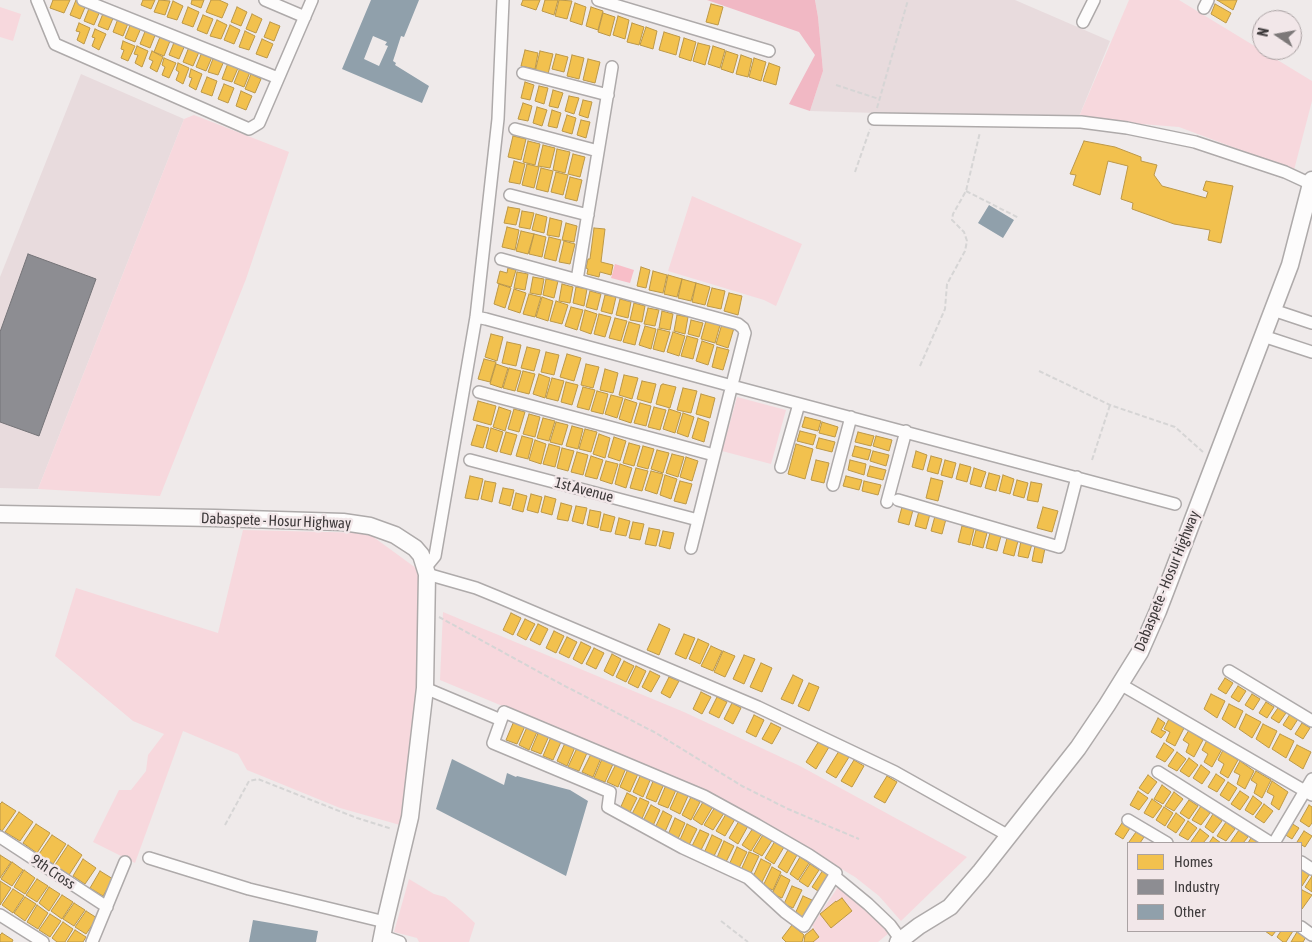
<!DOCTYPE html>
<html>
<head>
<meta charset="utf-8">
<style>
	body { margin:0 }
	#map { position:relative; width:1312px; height:942px; overflow:hidden; background:#efeaea; font-family:"Asap Condensed",sans-serif }
	canvas { display:block }
	.legend { position:absolute; left:1127px; top:842px; width:175px; height:90px; box-sizing:border-box; background:#f2e7e9; border:1px solid #aaa2a3; margin:0; padding:6px 9px; list-style:none; font-size:15px; color:#3e3a3b }
	.legend li { display:flex; align-items:center; gap:10px; height:25px }
	.legend b { width:25px; border:1px solid #aaa2a3 }
	.north { position:absolute; left:1252px; top:10px; width:50px; height:50px; box-sizing:border-box; background:#f2e7e9; border:1px solid #aaa2a3; border-radius:50%; rotate:282deg; font-size:14px; font-weight:700; line-height:20px; text-align:center; color:#3e3a3b }
	.north::after { content:''; display:block; margin:auto; width:18px; height:22px; background:#7c7878; clip-path:polygon(50% 0,100% 100%,50% 72%,0 100%) }
</style>
</head>
<body>
<div id="map">
<canvas width="1312" height="942"></canvas>
<ul class="legend">
<li><b style="height:14px;background:#f2c14e"></b>Homes</li>
<li><b style="height:14px;background:#8d8d92"></b>Industry</li>
<li><b style="height:14px;background:#90a0ab"></b>Other</li>
</ul>
<div class="north">N</div>
</div>
<script>
const c = document.querySelector('canvas').getContext('2d');
c.lineJoin = 'round';
function fill(path, color) { c.fillStyle = color; c.fill(path, 'evenodd'); }
const shape = rows => new Path2D(rows.map(r => 'M' + r).join(''));
function trace(path, color, width, dash) { c.strokeStyle = color; c.lineWidth = width; c.lineCap = dash ? 'butt' : 'round'; c.setLineDash(dash || []); c.stroke(path); }
function label(font, color, halo, rows, align = 'center') {
  c.font = font + ' "Asap Condensed",sans-serif'; c.lineWidth = 5; c.setLineDash([]); c.textBaseline = 'middle'; c.strokeStyle = halo; c.fillStyle = color; for (const [text, x, y, turn = 0] of rows) {
    c.save(); c.translate(x, y); c.rotate((+turn || 0) * Math.PI / 180); c.textAlign = isNaN(turn) ? turn : align; if (halo) c.strokeText(text, 0, 0); c.fillText(text, 0, 0); c.restore();
  }
}
fill(shape([
	[815,0,1015,0,1110,41,1078,119,810,111,823,71,818,17],
	[81,74,184,119,38,489,0,488,0,277]
]), '#e8dbdd');
fill(shape([
	[1129,0,1179,0,1312,81,1312,101,1294,170,1179,127,1078,119],
	[0,7,21,14,13,41,0,37],
	[194,115,289,152,246,279,160,496,38,489,184,119],
	[692,196,802,244,776,306,764,300,668,271],
	[737,397,786,410,771,464,722,451],
	[243,530,368,533,420,571,417,701,400,825,340,808,247,770,238,754,183,731,135,863,93,842,119,790,131,790,146,771,148,755,164,734,133,721,55,656,76,588,218,633],
	[443,612,684,712,800,766,967,857,901,921,879,896,855,877,815,853,704,790,440,680],
	[409,879,434,894,445,897,461,910,475,923,469,942,419,942,417,938,394,932],
	[838,887,865,904,889,933,878,942,804,942,805,935,814,927,812,926]
]), '#f7d8dd');
fill(shape([
	[707,0,815,0,818,17,823,71,810,111,789,104,815,55,799,32]
]), '#f1b8c4');
fill(shape([
	[615,264,634,270,630,283,611,278]
]), '#f8bec8');
const homes = shape([
	[53,0,70,0,64,13,50,8,53,0],
	[76,0,86,5,80,19,70,15,76,0],
	[143,0,155,0,151,9,141,5,143,0],
	[159,0,170,1,165,15,154,12,159,0],
	[192,0,204,0,201,8,191,4,192,0],
	[211,0,219,0,228,4,222,18,206,12,211,0],
	[523,0,540,0,536,10,521,5,523,0],
	[545,0,558,0,554,15,542,11,545,0],
	[559,0,572,1,567,19,555,16,559,0],
	[1217,0,1237,0,1233,10,1217,0],
	[173,1,183,6,177,20,167,17,173,1],
	[575,3,586,7,582,25,570,21,575,3],
	[711,4,723,7,718,25,706,22,711,4],
	[1215,4,1231,13,1226,23,1211,14,1215,4],
	[90,6,100,11,94,25,84,21,90,6],
	[188,7,199,12,193,27,182,23,188,7],
	[237,7,247,12,241,26,231,22,237,7],
	[591,7,603,11,598,30,586,26,591,7],
	[104,11,114,16,108,30,98,26,104,11],
	[603,13,615,17,610,36,598,32,603,13],
	[252,14,262,19,256,33,246,29,252,14],
	[203,15,213,19,207,34,197,30,203,15],
	[119,16,129,21,123,36,113,32,119,16],
	[618,16,629,20,625,39,613,35,618,16],
	[217,20,227,25,221,39,210,36,217,20],
	[270,22,280,26,274,41,264,37,270,22],
	[79,23,90,28,84,44,77,40,80,32,76,31,79,23],
	[131,23,141,28,135,42,125,38,131,23],
	[632,23,644,27,639,45,627,42,632,23],
	[230,25,240,30,234,44,224,40,230,25],
	[646,27,657,31,653,49,640,45,646,27],
	[95,29,106,34,99,50,92,46,95,38,92,37,95,29],
	[146,29,156,33,150,48,140,44,146,29],
	[245,31,255,36,249,50,239,47,245,31],
	[664,32,680,37,676,55,659,50,664,32],
	[160,37,170,41,164,56,154,52,160,37],
	[684,38,696,42,691,61,679,57,684,38],
	[262,39,273,44,267,58,256,54,262,39],
	[175,40,185,45,179,59,169,55,175,40],
	[123,41,135,46,128,61,121,58,124,50,121,49,123,41],
	[698,43,710,46,705,65,693,61,698,43],
	[137,46,148,51,142,67,135,63,138,55,134,54,137,46],
	[713,46,725,50,720,68,708,64,713,46],
	[189,47,199,52,193,66,183,62,189,47],
	[525,50,538,53,535,69,521,66,525,50],
	[152,51,163,57,157,72,150,68,153,61,149,59,152,51],
	[540,51,553,54,548,74,535,72,540,51],
	[726,51,738,55,733,73,721,69,726,51],
	[202,52,212,57,206,71,196,67,202,52],
	[556,54,568,57,564,72,552,69,556,54],
	[572,55,584,58,579,79,567,76,572,55],
	[741,55,752,59,748,77,736,74,741,55],
	[214,56,224,61,218,75,208,72,214,56],
	[164,58,176,63,169,78,162,75,165,67,162,65,164,58],
	[754,58,766,62,761,81,749,77,754,58],
	[588,59,600,62,595,83,583,80,588,59],
	[178,63,189,68,183,84,176,80,179,72,176,70,178,63],
	[228,63,238,68,232,82,222,79,228,63],
	[769,63,780,67,776,85,763,81,769,63],
	[240,68,250,72,244,87,234,83,240,68],
	[191,69,202,74,196,90,189,86,192,78,189,77,191,69],
	[251,74,261,79,255,93,245,89,251,74],
	[207,77,217,81,212,96,201,92,207,77],
	[525,82,534,85,530,100,521,98,525,82],
	[224,84,234,88,228,103,218,99,224,84],
	[539,86,548,88,544,104,535,101,539,86],
	[553,90,563,93,558,108,549,106,553,90],
	[241,91,252,96,246,110,236,106,241,91],
	[569,96,579,98,574,114,565,111,569,96],
	[583,100,592,102,588,118,579,115,583,100],
	[523,103,532,106,528,121,518,119,523,103],
	[537,107,547,110,542,126,533,123,537,107],
	[552,110,561,113,557,128,548,126,552,110],
	[567,115,576,118,572,134,562,131,567,115],
	[581,120,590,122,586,138,577,135,581,120],
	[513,136,526,139,521,160,508,157,513,136],
	[528,141,540,144,535,165,523,162,528,141],
	[1084,141,1115,147,1141,157,1141,161,1157,165,1154,175,1162,186,1206,198,1208,192,1203,190,1206,181,1233,186,1221,243,1208,240,1210,230,1174,224,1132,209,1133,203,1121,199,1128,166,1108,161,1100,195,1073,185,1076,175,1070,174,1084,141],
	[543,145,555,148,550,168,538,166,543,145],
	[557,149,570,152,565,173,553,170,557,149],
	[573,154,585,157,580,177,568,174,573,154],
	[514,161,525,164,520,184,509,182,514,161],
	[527,164,539,167,534,188,522,185,527,164],
	[541,168,553,171,548,192,536,189,541,168],
	[556,172,568,175,563,195,551,192,556,172],
	[570,177,582,180,577,201,565,198,570,177],
	[508,207,520,209,516,225,504,223,508,207],
	[522,211,534,213,530,229,519,227,522,211],
	[536,214,547,217,544,233,532,230,536,214],
	[550,218,562,221,559,237,547,235,550,218],
	[566,223,577,226,574,242,562,240,566,223],
	[507,227,519,230,515,250,502,247,507,227],
	[594,228,605,229,601,262,613,265,611,275,600,272,599,277,587,274,588,269,586,268,588,259,590,259,594,228],
	[521,231,534,234,528,254,516,251,521,231],
	[534,234,546,237,542,257,529,254,534,234],
	[549,237,561,240,556,261,544,258,549,237],
	[564,241,575,244,570,264,559,262,564,241],
	[641,267,650,270,646,288,637,286,641,267],
	[508,268,516,270,511,287,497,283,500,271,507,273,508,268],
	[653,271,667,275,663,293,649,290,653,271],
	[517,272,528,274,525,290,514,288,517,272],
	[668,275,682,279,677,297,664,294,668,275],
	[533,277,544,279,541,295,530,293,533,277],
	[546,279,558,281,554,298,543,295,546,279],
	[682,279,696,283,691,301,678,298,682,279],
	[696,283,710,287,705,305,692,302,696,283],
	[499,284,511,288,505,308,494,304,499,284],
	[562,284,573,287,570,303,559,301,562,284],
	[576,287,587,289,584,306,573,303,576,287],
	[712,288,725,291,721,309,707,306,712,288],
	[514,289,526,293,520,313,508,309,514,289],
	[590,291,601,294,597,310,586,307,590,291],
	[729,293,742,296,738,315,724,311,729,293],
	[529,294,541,297,535,317,523,314,529,294],
	[605,295,616,297,612,314,601,311,605,295],
	[542,297,553,301,548,321,536,317,542,297],
	[620,299,631,302,628,318,616,315,620,299],
	[556,301,568,305,562,324,550,321,556,301],
	[634,303,645,306,642,322,630,320,634,303],
	[571,307,583,310,577,330,565,326,571,307],
	[648,308,659,310,655,326,644,324,648,308],
	[585,310,597,314,591,334,580,330,585,310],
	[662,311,673,314,670,330,659,328,662,311],
	[599,314,611,317,605,337,594,334,599,314],
	[677,315,688,317,685,334,674,331,677,315],
	[615,318,627,321,621,341,609,338,615,318],
	[691,320,703,323,699,337,688,334,691,320],
	[706,321,720,325,715,343,701,339,706,321],
	[629,322,640,325,635,345,623,342,629,322],
	[722,324,734,328,728,348,716,344,722,324],
	[645,326,656,329,651,349,639,345,645,326],
	[658,329,670,332,664,352,653,349,658,329],
	[673,332,685,336,679,356,667,352,673,332],
	[491,334,503,337,497,361,485,357,491,334],
	[687,336,698,339,693,359,681,356,687,336],
	[702,341,714,345,708,365,696,361,702,341],
	[507,342,521,345,516,366,502,363,507,342],
	[527,347,540,350,534,371,521,368,527,347],
	[717,347,729,350,723,370,712,367,717,347],
	[546,352,559,355,554,375,541,372,546,352],
	[567,354,581,358,574,381,560,377,567,354],
	[484,359,496,362,490,382,478,379,484,359],
	[496,364,508,368,502,388,490,384,496,364],
	[586,364,599,367,593,388,581,385,586,364],
	[509,368,521,371,515,391,503,388,509,368],
	[605,369,618,373,613,393,600,390,605,369],
	[523,371,535,374,529,394,517,391,523,371],
	[539,374,550,378,545,398,533,394,539,374],
	[624,375,638,378,632,399,619,395,624,375],
	[552,378,564,381,558,401,546,398,552,378],
	[642,381,656,384,651,403,637,399,642,381],
	[566,382,578,385,572,405,561,402,566,382],
	[663,384,676,387,670,408,656,404,661,385,663,384],
	[583,387,595,390,589,410,577,407,583,387],
	[683,388,697,391,691,413,677,410,683,388],
	[597,391,608,394,603,414,591,411,597,391],
	[701,394,715,398,710,418,696,414,701,394],
	[611,395,623,398,617,418,605,414,611,395],
	[625,399,637,403,631,423,619,419,625,399],
	[478,401,496,406,491,425,473,420,478,401],
	[640,403,651,406,646,426,634,423,640,403],
	[499,407,511,411,505,431,493,427,499,407],
	[654,407,666,410,660,430,648,427,654,407],
	[514,409,525,412,519,432,508,429,514,409],
	[669,409,681,413,675,433,663,429,669,409],
	[683,413,694,417,688,437,677,433,683,413],
	[529,414,540,417,535,437,523,434,529,414],
	[805,417,821,421,818,431,802,427,805,417],
	[543,418,555,421,549,441,537,438,543,418],
	[698,418,709,422,704,442,692,438,698,418],
	[556,422,568,425,562,445,550,442,556,422],
	[822,422,838,427,835,437,819,433,822,422],
	[477,425,489,428,483,448,471,445,477,425],
	[572,426,583,429,578,449,566,446,572,426],
	[491,428,503,432,497,452,486,448,491,428],
	[585,429,597,432,591,452,579,449,585,429],
	[800,431,816,435,813,445,797,441,800,431],
	[506,432,517,435,511,455,500,452,506,432],
	[858,432,874,436,871,446,855,442,858,432],
	[599,434,610,438,605,458,593,454,599,434],
	[522,436,533,439,528,459,516,456,522,436],
	[876,436,892,440,889,451,873,446,876,436],
	[614,437,626,441,620,461,608,457,614,437],
	[819,438,835,442,832,452,816,448,819,438],
	[535,440,546,444,541,464,529,460,535,440],
	[629,443,640,446,634,466,623,463,629,443],
	[549,444,560,447,555,467,543,464,549,444],
	[796,444,813,449,805,479,788,474,796,444],
	[643,446,654,449,648,469,637,466,643,446],
	[855,446,871,450,868,460,852,456,855,446],
	[562,448,574,451,568,471,557,468,562,448],
	[657,450,669,453,663,473,651,469,657,450],
	[873,451,889,455,886,466,870,461,873,451],
	[916,451,927,455,923,470,912,467,916,451],
	[577,452,588,455,583,475,571,472,577,452],
	[672,454,684,457,678,477,666,473,672,454],
	[591,456,603,460,597,479,585,476,591,456],
	[931,456,942,459,938,474,927,471,931,456],
	[686,457,698,461,692,481,680,477,686,457],
	[816,460,829,463,824,483,811,480,816,460],
	[850,460,866,464,864,475,848,470,850,460],
	[945,460,956,463,952,478,941,475,945,460],
	[606,461,618,464,612,484,600,480,606,461],
	[620,464,632,468,626,488,615,484,620,464],
	[960,464,971,467,967,482,956,479,960,464],
	[870,466,886,470,883,480,867,476,870,466],
	[636,468,648,471,642,491,630,488,636,468],
	[974,468,986,472,981,487,970,484,974,468],
	[651,471,663,474,657,494,645,490,651,471],
	[989,473,1000,476,996,491,985,488,989,473],
	[665,475,677,479,671,499,660,495,665,475],
	[1003,475,1014,479,1010,494,999,491,1003,475],
	[470,476,483,479,478,500,465,498,470,476],
	[846,476,862,480,859,490,843,486,846,476],
	[931,478,943,481,938,501,926,498,931,478],
	[1017,480,1028,483,1024,498,1013,495,1017,480],
	[485,481,496,483,492,502,481,499,485,481],
	[680,481,692,484,686,504,674,501,680,481],
	[864,481,881,485,878,495,862,491,864,481],
	[1031,482,1042,484,1038,502,1027,500,1031,482],
	[503,488,514,490,510,506,499,503,503,488],
	[516,493,527,496,523,512,512,509,516,493],
	[531,494,542,497,538,513,527,510,531,494],
	[545,496,556,499,552,515,541,512,545,496],
	[561,503,572,506,568,521,557,519,561,503],
	[576,506,587,508,583,524,572,521,576,506],
	[902,507,913,510,909,525,898,522,902,507],
	[1043,507,1058,511,1052,532,1037,528,1043,507],
	[590,510,601,512,598,528,587,525,590,510],
	[919,511,930,514,926,529,915,526,919,511],
	[604,514,615,517,611,532,600,530,604,514],
	[935,516,946,519,942,534,931,531,935,516],
	[619,518,630,521,626,536,615,534,619,518],
	[633,522,644,524,640,540,629,538,633,522],
	[962,526,974,529,970,545,958,542,962,526],
	[649,528,660,530,656,546,645,544,649,528],
	[976,530,987,533,983,548,972,545,976,530],
	[663,531,674,533,670,549,659,546,663,531],
	[990,533,1001,536,997,551,986,548,990,533],
	[1007,538,1018,541,1014,556,1003,553,1007,538],
	[1021,541,1032,544,1028,558,1018,556,1021,541],
	[1035,546,1045,548,1042,563,1032,561,1035,546],
	[511,613,521,618,513,635,503,630,511,613],
	[525,619,535,624,526,640,517,635,525,619],
	[538,624,548,629,540,645,530,640,538,624],
	[659,624,670,629,659,655,647,650,659,624],
	[554,631,564,636,556,653,546,648,554,631],
	[684,634,695,638,686,659,675,654,684,634],
	[567,637,577,642,569,658,559,653,567,637],
	[698,639,709,644,700,664,689,659,698,639],
	[581,642,591,647,582,664,573,659,581,642],
	[711,646,722,651,713,671,701,666,711,646],
	[594,648,604,653,596,669,586,664,594,648],
	[723,651,735,656,725,677,714,672,723,651],
	[612,654,621,659,613,676,604,671,612,654],
	[744,655,755,659,744,684,733,679,744,655],
	[624,661,634,666,626,682,616,677,624,661],
	[761,663,772,668,762,692,750,687,761,663],
	[636,666,646,671,638,688,628,683,636,666],
	[650,671,660,676,651,692,642,687,650,671],
	[793,675,803,680,793,704,781,699,793,675],
	[669,677,679,681,670,698,661,693,669,677],
	[1225,678,1233,683,1226,694,1218,689,1225,678],
	[809,683,819,687,809,711,798,706,809,683],
	[1238,686,1246,691,1239,702,1231,697,1238,686],
	[701,692,711,697,702,714,693,709,701,692],
	[1211,694,1225,701,1217,718,1204,709,1211,694],
	[1252,694,1260,699,1253,710,1245,705,1252,694],
	[717,697,727,702,719,718,709,713,717,697],
	[1266,702,1274,707,1267,718,1259,713,1266,702],
	[732,703,741,708,733,724,724,719,732,703],
	[1229,704,1243,711,1235,728,1222,719,1229,704],
	[1278,708,1286,713,1279,723,1271,718,1278,708],
	[1246,714,1261,722,1252,738,1239,729,1246,714],
	[1290,714,1298,719,1291,730,1283,725,1290,714],
	[754,715,764,720,756,737,746,732,754,715],
	[1158,718,1165,723,1161,730,1166,732,1161,738,1151,732,1158,718],
	[1169,719,1184,728,1175,746,1166,741,1170,732,1164,729,1169,719],
	[514,721,525,726,517,744,506,740,514,721],
	[771,723,781,728,772,744,762,739,771,723],
	[1302,723,1310,728,1303,739,1295,734,1302,723],
	[1263,724,1277,731,1269,748,1256,739,1263,724],
	[527,727,537,732,529,750,519,745,527,727],
	[1189,730,1203,740,1194,757,1186,752,1189,744,1183,740,1189,730],
	[539,731,549,736,541,754,531,750,539,731],
	[1280,734,1294,741,1286,758,1272,749,1280,734],
	[551,737,561,742,553,760,543,756,551,737],
	[1207,740,1222,749,1212,767,1204,762,1208,754,1202,750,1207,740],
	[819,741,829,747,816,769,806,762,819,741],
	[565,743,575,747,567,766,557,761,565,743],
	[1164,743,1174,750,1165,762,1156,757,1164,743],
	[1297,745,1311,752,1303,769,1289,760,1297,745],
	[577,748,587,753,579,771,568,767,577,748],
	[1223,750,1238,760,1228,778,1220,773,1224,764,1218,760,1223,750],
	[839,751,849,757,836,778,826,772,839,751],
	[1177,752,1186,759,1177,771,1168,766,1177,752],
	[591,754,601,758,593,777,582,772,591,754],
	[1189,758,1198,765,1189,777,1180,771,1189,758],
	[602,759,613,764,605,782,594,778,602,759],
	[854,760,864,766,852,787,841,781,854,760],
	[1240,761,1254,771,1245,789,1237,784,1240,775,1234,772,1240,761],
	[616,764,626,768,618,787,607,782,616,764],
	[1201,765,1210,772,1202,784,1193,778,1201,765],
	[628,769,638,774,630,792,620,787,628,769],
	[1256,771,1271,780,1262,798,1254,793,1257,784,1251,780,1256,771],
	[641,774,651,778,643,797,633,792,641,774],
	[1216,774,1225,780,1217,792,1208,787,1216,774],
	[1148,775,1157,782,1148,794,1139,788,1148,775],
	[887,776,897,782,885,803,874,797,887,776],
	[654,779,664,784,656,802,646,798,654,779],
	[1272,781,1288,792,1279,810,1271,804,1274,796,1267,792,1272,781],
	[1228,782,1237,788,1229,801,1220,795,1228,782],
	[666,785,676,790,668,808,658,804,666,785],
	[1162,785,1171,792,1163,804,1154,799,1162,785],
	[678,791,688,796,680,814,670,809,678,791],
	[1138,791,1148,798,1139,810,1130,805,1138,791],
	[1240,791,1249,797,1240,810,1231,804,1240,791],
	[1174,792,1183,799,1174,811,1165,806,1174,792],
	[627,793,637,798,628,816,619,811,627,793],
	[1253,796,1262,803,1253,815,1245,810,1253,796],
	[691,797,700,802,691,820,682,815,691,797],
	[640,798,649,802,641,821,631,816,640,798],
	[1152,799,1162,806,1153,818,1144,813,1152,799],
	[1189,800,1198,806,1189,819,1180,813,1189,800],
	[2,802,16,811,2,831,0,829,0,804,2,802],
	[703,802,712,808,702,825,693,819,703,802],
	[1264,804,1273,811,1264,823,1255,817,1264,804],
	[651,805,660,810,652,828,642,823,651,805],
	[1309,805,1312,807,1312,823,1309,827,1300,821,1309,805],
	[1201,806,1210,813,1201,825,1192,820,1201,806],
	[715,807,724,813,713,830,704,825,715,807],
	[1164,807,1173,813,1165,826,1156,820,1164,807],
	[663,811,672,816,664,834,654,830,663,811],
	[19,812,33,822,20,841,5,832,19,812],
	[1176,813,1185,820,1176,833,1167,827,1176,813],
	[726,814,735,819,725,836,716,831,726,814],
	[1213,814,1222,821,1213,833,1205,827,1213,814],
	[675,818,685,823,677,841,667,837,675,818],
	[739,821,748,826,738,844,729,838,739,821],
	[1188,821,1197,828,1188,840,1179,835,1188,821],
	[1226,822,1235,829,1226,841,1217,836,1226,822],
	[1122,823,1130,828,1123,839,1115,834,1122,823],
	[1291,823,1299,828,1292,839,1284,834,1291,823],
	[36,824,50,833,37,853,23,843,36,824],
	[687,824,697,829,688,847,679,842,687,824],
	[753,828,762,833,751,851,742,845,753,828],
	[1200,829,1209,836,1203,843,1193,843,1191,842,1200,829],
	[700,830,709,834,700,852,691,848,700,830],
	[1239,830,1248,837,1243,843,1230,843,1239,830],
	[1304,831,1312,836,1305,847,1297,842,1304,831],
	[1136,832,1144,837,1140,843,1131,843,1129,842,1136,832],
	[764,833,773,839,762,856,753,851,764,833],
	[52,835,66,844,53,864,39,854,52,835],
	[712,835,722,840,713,858,704,853,712,835],
	[1213,837,1221,843,1209,843,1213,837],
	[1251,838,1259,843,1248,843,1251,838],
	[724,841,734,846,725,864,716,860,724,841],
	[775,841,784,847,774,864,765,858,775,841],
	[68,845,82,855,69,875,55,865,68,845],
	[737,847,747,852,738,870,729,865,737,847],
	[788,850,797,855,787,873,778,867,788,850],
	[749,852,759,856,750,875,741,870,749,852],
	[0,855,11,862,0,878,0,855],
	[800,857,809,863,798,880,790,874,800,857],
	[83,859,96,868,85,884,73,876,83,859],
	[761,859,771,864,762,882,753,877,761,859],
	[12,862,23,870,12,886,1,879,12,862],
	[810,864,819,870,808,887,799,881,810,864],
	[772,867,781,872,773,890,763,886,772,867],
	[1301,868,1311,872,1302,886,1301,885,1301,868],
	[24,870,35,878,25,894,14,887,24,870],
	[823,870,832,876,821,893,812,887,823,870],
	[100,871,113,879,103,896,90,888,100,871],
	[781,875,790,880,782,898,772,894,781,875],
	[1312,876,1312,892,1305,887,1312,876],
	[37,879,48,886,37,902,26,895,37,879],
	[0,881,11,888,0,905,0,881],
	[792,886,802,890,793,908,784,904,792,886],
	[49,887,60,894,49,911,39,903,49,887],
	[13,889,24,896,13,913,2,905,13,889],
	[1302,890,1312,895,1302,909,1301,908,1301,892,1302,890],
	[62,895,73,902,62,919,51,911,62,895],
	[803,896,812,900,804,919,795,914,803,896],
	[25,897,36,904,25,921,14,913,25,897],
	[842,898,852,911,831,928,820,914,836,901,836,902,842,898],
	[74,903,85,910,74,926,63,919,74,903],
	[37,905,48,913,38,929,27,922,37,905],
	[86,911,97,918,86,934,75,927,86,911],
	[50,914,61,921,50,937,39,930,50,914],
	[63,922,73,929,65,942,57,942,52,938,63,922],
	[792,925,804,935,802,942,786,942,782,938,792,925],
	[813,929,819,937,813,942,804,942,805,935,813,929],
	[75,930,86,937,83,942,67,942,75,930],
	[1265,931,1276,931,1272,936,1265,931],
	[1281,931,1293,931,1286,942,1283,942,1277,937,1281,931],
	[1297,932,1306,937,1303,942,1291,942,1297,932],
	[2,933,13,940,12,942,0,942,0,935,2,933]
]);
fill(homes, '#f2c14e');
trace(homes, '#bc9848', 1);
const industry = shape([
	[28,254,96,279,39,436,0,422,0,332,28,254]
]);
fill(industry, '#8d8d92');
trace(industry, '#757478', 1);
fill(shape([
	[371,0,419,0,404,37,401,36,393,61,396,63,395,65,429,86,422,103,342,69],
	[373,36,387,42,385,45,388,46,379,66,364,59],
	[989,205,1014,220,1003,238,978,223],
	[452,759,504,785,507,773,516,777,517,776,570,790,588,801,566,876,436,809],
	[253,920,318,931,316,942,249,942]
]), '#90a0ab');
const minor = shape([
	[37,0,55,44,249,129,259,123,312,0],
	[83,0,278,78],
	[265,0,305,17],
	[598,0,769,51],
	[1204,8,1208,0],
	[1083,22,1094,0],
	[523,73,608,95],
	[874,119,1081,122,1127,128,1195,142,1285,172,1311,184],
	[515,129,598,151],
	[510,195,588,215],
	[501,259,738,324,743,328,745,333,691,548],
	[577,280,612,67],
	[1273,310,1312,323],
	[476,317,486,319,732,386,1175,504],
	[1263,336,1312,352],
	[479,392,714,455],
	[470,460,698,520],
	[781,467,799,404],
	[833,485,851,417],
	[898,500,1059,547,1077,477],
	[887,502,906,431],
	[426,567,435,556,476,317,498,119,503,0],
	[427,574,476,588,498,597,758,707,895,772,1009,836],
	[1229,671,1312,721],
	[1120,684,1312,795],
	[425,688,501,720],
	[504,712,704,796,757,825,809,855,836,873,804,926,785,912,748,878,683,848,608,807,610,792,493,743,504,712],
	[1158,772,1271,843],
	[1128,820,1167,843],
	[0,837,107,907],
	[1274,843,1312,779],
	[149,858,249,889,385,922],
	[1301,862,1312,869],
	[834,876,868,904,890,925,901,940],
	[0,915,43,942],
	[1301,927,1312,935],
	[383,936,400,942],
	[92,942,125,862]
]);
const highway = shape([
	[0,514,215,518,343,522,370,526,395,535,415,548,421,555,427,574,425,688,410,817,385,922,381,942],
	[898,942,919,926,950,907,981,871,1078,748,1107,705,1140,652,1158,611,1290,265,1312,180]
]);
trace(minor, '#aeaaaa', 14);
trace(highway, '#aeaaaa', 19);
trace(shape([
	[836,85,879,99],
	[877,108,908,0],
	[855,172,870,129],
	[966,191,1019,218],
	[920,366,945,309,947,284,965,251,967,241,964,232,952,220,953,214,966,191,980,132],
	[1039,371,1110,405,1175,427,1203,452],
	[1092,460,1110,405],
	[439,617,561,684,656,733,742,786,788,809,859,839],
	[225,825,249,781,258,779,357,818,392,829],
	[721,921,748,942]
]), '#d6d5d5', 2, [5, 2.5]);
trace(minor, '#fdfcfc', 11);
trace(highway, '#fdfcfc', 16);
label('15px', '#3e3a3b', '#f2e7e9', [
	["1st Avenue",584,490,15],
	["Dabaspete - Hosur Highway",276,521,2],
	["Dabaspete - Hosur Highway",1167,581,-68],
	["9th Cross",53,872,34]
]);
</script>
</body>
</html>
